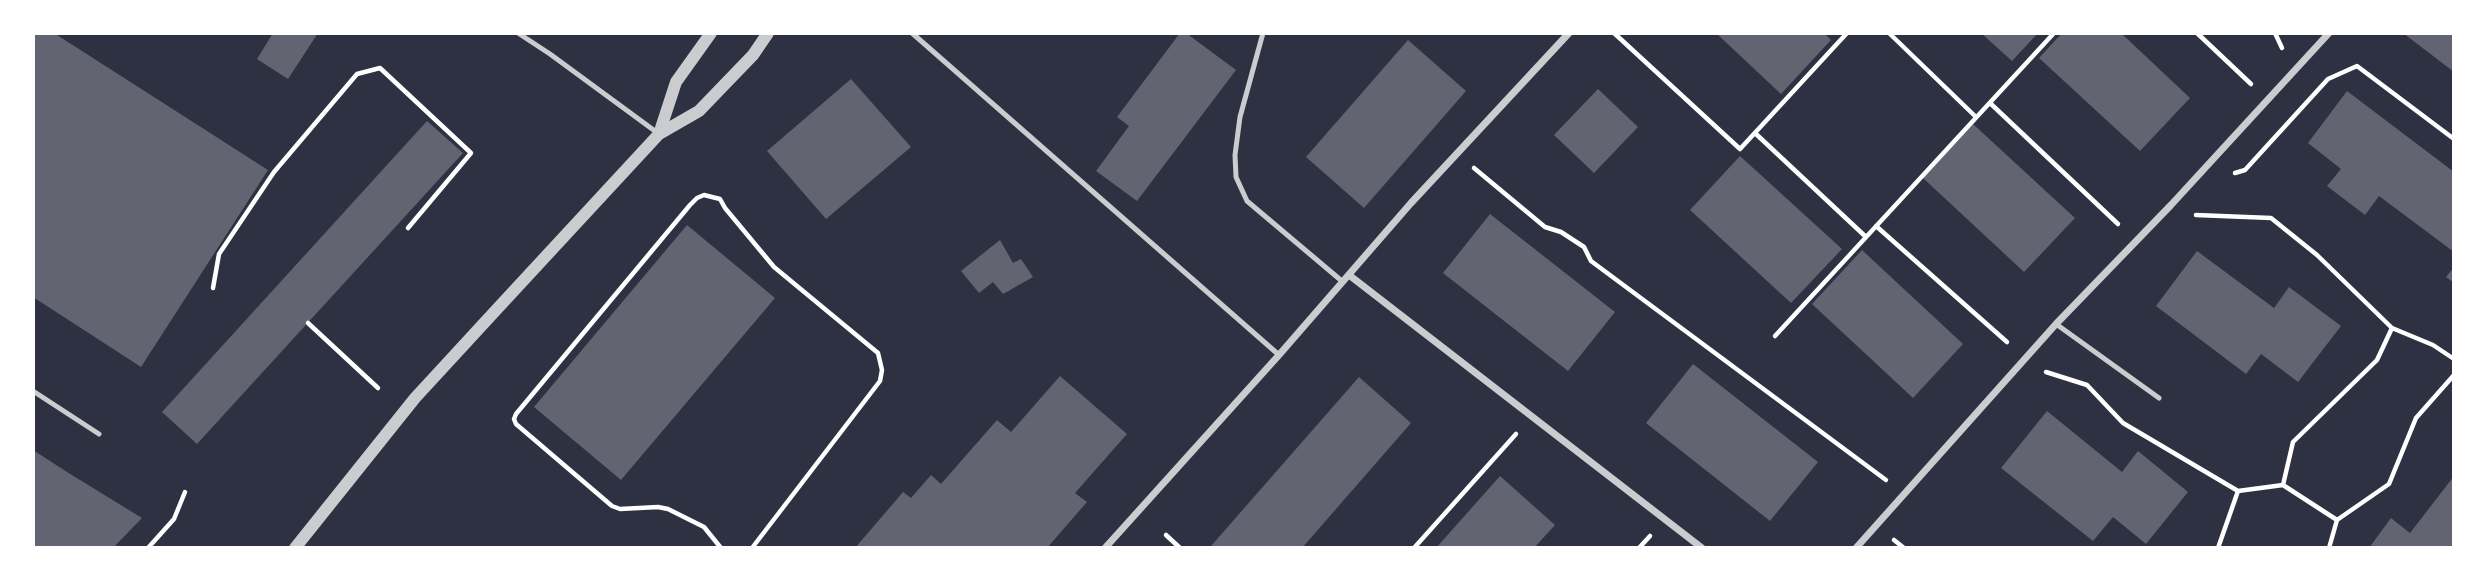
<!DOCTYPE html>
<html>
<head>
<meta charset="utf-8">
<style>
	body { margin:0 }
	#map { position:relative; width:2487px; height:581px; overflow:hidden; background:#2d3142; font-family:Literata,serif }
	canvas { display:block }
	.frame { position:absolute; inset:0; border:35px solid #fff; pointer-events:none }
</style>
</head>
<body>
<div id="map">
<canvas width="2487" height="581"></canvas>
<div class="frame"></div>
</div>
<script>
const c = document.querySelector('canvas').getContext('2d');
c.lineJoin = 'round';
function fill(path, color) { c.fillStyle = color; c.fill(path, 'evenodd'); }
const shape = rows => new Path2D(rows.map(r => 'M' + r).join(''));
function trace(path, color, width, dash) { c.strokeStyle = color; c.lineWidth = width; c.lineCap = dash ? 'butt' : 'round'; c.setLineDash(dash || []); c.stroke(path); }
fill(shape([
	[33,33,58,33,57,35,268,170,141,367,33,297],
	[273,33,318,33,288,79,257,59],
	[1180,33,1186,33,1236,70,1137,201,1096,171,1129,126,1117,117],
	[1716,33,1824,33,1831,40,1781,94],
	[1981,33,2038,33,2012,61],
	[2062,33,2121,33,2190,98,2140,151,2039,58],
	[2403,33,2454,33,2454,72],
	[1408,40,1466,91,1364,208,1306,157],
	[851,79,911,147,826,219,767,151],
	[1598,89,1638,127,1594,173,1554,135],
	[2347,91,2454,172,2454,252,2379,196,2365,215,2327,186,2341,169,2308,143],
	[427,121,463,153,197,444,162,412],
	[1973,124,2075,218,2024,272,1923,178],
	[1740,156,1842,249,1791,303,1690,210],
	[1490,214,1615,312,1568,371,1443,273],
	[687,225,775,298,621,480,534,407],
	[1000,240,1013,263,1021,259,1033,277,1003,294,993,282,979,293,961,271],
	[1862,250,1963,344,1913,398,1812,304],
	[2197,251,2274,308,2289,287,2341,326,2298,382,2261,354,2246,374,2156,306],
	[2454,267,2454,283,2446,277],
	[1693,364,1818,462,1770,521,1646,423],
	[1060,376,1127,434,1075,493,1087,502,1047,548,855,548,903,492,911,498,931,475,941,484,997,420,1011,432],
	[1359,377,1411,423,1302,548,1211,546],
	[2047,411,2122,472,2138,451,2188,492,2146,544,2113,517,2093,541,2001,468],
	[33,450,67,472,142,518,113,548,33,548],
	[1500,476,1555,525,1534,548,1436,548],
	[2454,476,2454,548,2369,548,2391,518,2410,533]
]), '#626471');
trace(shape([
	[1614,33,1740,149,1847,33],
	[1889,33,1976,117],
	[2197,33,2251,84],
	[2275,33,2282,48],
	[1990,103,2118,224],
	[1756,134,1866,237],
	[1474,168,1545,227,1561,232,1584,247,1591,261,1886,480],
	[2235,173,2245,170,2328,79,2357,66,2454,139],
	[2196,215,2271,218,2317,255,2392,328,2433,345,2454,359],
	[1876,226,2007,342],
	[213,288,219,254,274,172,357,74,380,68,471,153,408,228],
	[308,323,378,388],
	[1775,336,2054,33],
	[2046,372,2087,385,2123,423,2238,491,2283,485,2337,520],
	[2283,485,2293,442,2377,360,2392,328],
	[1166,535,1180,548],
	[1894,540,1904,548],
	[148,548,174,519,185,492],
	[721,548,704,527,668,509,658,507,620,509,612,506,516,424,514,419,516,414,690,205,697,198,704,195,720,199,725,208,774,267,878,353,882,370,880,381,752,548],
	[1414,548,1516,434],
	[1639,548,1650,536],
	[2218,548,2238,491],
	[2329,548,2337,520,2389,484,2416,418,2454,375]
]), '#fff', 4.5);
trace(shape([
	[518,33,550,54,659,134],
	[912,33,1279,355],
	[1263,33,1240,117,1235,155,1236,177,1247,201,1343,282],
	[2056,324,2159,398],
	[33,391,99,434]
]), '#caccd0', 5);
trace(shape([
	[1349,275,1702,548],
	[1105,548,1279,355,1411,203,1569,33],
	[1856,548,2056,324,2171,205,2329,33]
]), '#caccd0', 7);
trace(shape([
	[659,134,676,82,711,33],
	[295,548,415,398,497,309,659,134,699,111,753,55,768,33]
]), '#caccd0', 12);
</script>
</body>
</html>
